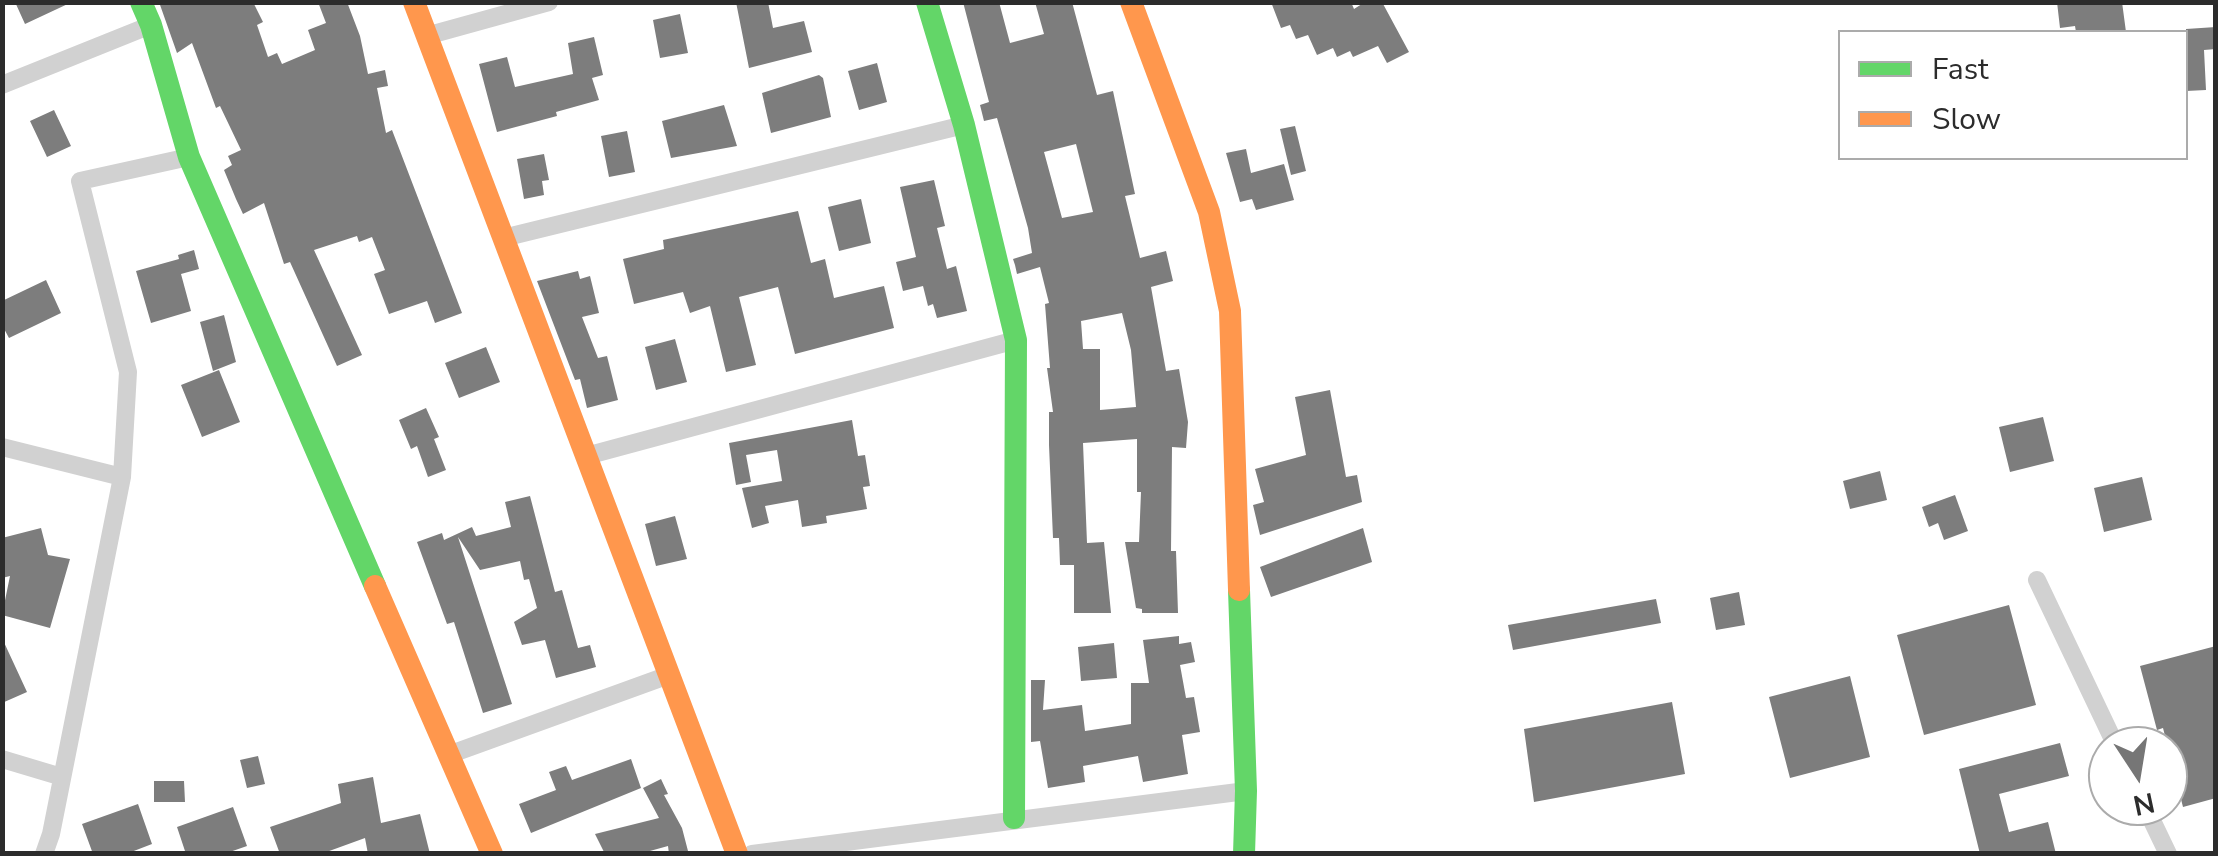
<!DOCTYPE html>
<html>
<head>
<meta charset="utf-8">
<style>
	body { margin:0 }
	#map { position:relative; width:2218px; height:856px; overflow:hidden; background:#fff; font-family:"Nunito Sans",sans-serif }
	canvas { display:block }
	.frame { position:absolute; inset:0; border:5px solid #2c2c2c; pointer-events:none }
	.legend { position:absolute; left:1838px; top:30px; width:350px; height:130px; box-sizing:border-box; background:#fff; border:2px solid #ababab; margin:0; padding:12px 18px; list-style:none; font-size:30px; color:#2c2c2c }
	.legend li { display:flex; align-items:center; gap:20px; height:50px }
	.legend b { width:50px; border:2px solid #ababab }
	.north { position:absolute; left:2088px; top:726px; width:100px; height:100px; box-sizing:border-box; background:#fff; border:2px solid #ababab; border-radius:50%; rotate:168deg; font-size:28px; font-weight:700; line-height:40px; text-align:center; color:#2c2c2c }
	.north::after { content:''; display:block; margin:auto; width:35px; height:45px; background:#767676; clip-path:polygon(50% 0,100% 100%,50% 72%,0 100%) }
</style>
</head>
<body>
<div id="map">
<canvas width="2218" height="856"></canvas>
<div class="frame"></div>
<ul class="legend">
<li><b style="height:12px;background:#63d668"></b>Fast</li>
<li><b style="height:12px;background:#ff974d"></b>Slow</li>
</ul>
<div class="north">N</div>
</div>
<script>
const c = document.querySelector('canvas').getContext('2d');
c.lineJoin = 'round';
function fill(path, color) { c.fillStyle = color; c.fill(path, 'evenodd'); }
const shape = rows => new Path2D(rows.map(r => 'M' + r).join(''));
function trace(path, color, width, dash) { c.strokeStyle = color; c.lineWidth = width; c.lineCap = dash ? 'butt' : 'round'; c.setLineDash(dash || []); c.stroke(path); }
fill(shape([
	[15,2,72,2,25,24],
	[159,2,253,2,263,22,257,25,268,57,277,53,282,64,315,50,308,30,326,23,318,2,347,2,360,36,368,74,385,70,388,86,377,88,386,133,392,130,462,313,435,323,427,301,389,314,374,274,385,270,372,237,359,242,357,236,314,250,362,355,337,366,290,262,284,264,264,203,243,214,236,199,224,170,232,165,228,156,241,150,220,106,216,108,192,43,177,53],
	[736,2,768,2,773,28,804,21,812,52,749,68],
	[963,2,999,2,1010,43,1044,34,1035,2,1072,2,1097,95,1113,91,1135,194,1125,196,1140,258,1166,251,1173,281,1151,287,1166,371,1179,369,1188,422,1186,448,1172,447,1171,551,1176,551,1178,613,1142,613,1142,609,1136,608,1125,542,1139,542,1141,492,1137,492,1137,439,1083,443,1087,543,1104,542,1111,613,1074,613,1074,565,1060,565,1059,538,1053,538,1049,445,1049,412,1053,412,1047,368,1050,368,1045,304,1049,303,1040,267,1017,274,1015,265,1013,259,1032,253,1028,228,997,118,984,121,980,105,989,102],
	[1076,144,1093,212,1062,218,1044,152],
	[1122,313,1131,350,1136,407,1100,410,1100,349,1083,349,1081,321],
	[1271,2,1351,2,1354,9,1365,2,1382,2,1409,52,1387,63,1378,46,1353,57,1350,51,1337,57,1333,48,1317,55,1308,35,1296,39,1290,25,1281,28],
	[2057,2,2122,2,2126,32,2076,32,2075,26,2060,28],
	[680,14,688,53,660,58,653,20],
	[2216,27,2216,49,2204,50,2206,90,2186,91,2186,29],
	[594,37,603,75,592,78,599,100,556,112,557,116,497,132,479,64,507,57,515,87,573,74,568,43],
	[877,63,887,102,859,110,848,71],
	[819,75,823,78,831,117,771,133,762,93],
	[724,105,737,146,671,158,662,121],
	[54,110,71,146,47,157,30,121],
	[1295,126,1306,171,1291,175,1280,129],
	[627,131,635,172,609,177,601,136],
	[1246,149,1251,173,1284,164,1294,200,1256,210,1252,199,1240,202,1226,153],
	[544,154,549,180,542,181,544,195,524,199,517,159],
	[934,180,945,226,937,228,947,269,956,266,967,311,937,318,933,304,928,306,923,286,903,291,896,262,916,257,900,187],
	[861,199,871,243,839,251,828,207],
	[798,211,811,263,825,259,834,298,884,286,894,328,795,354,778,287,739,297,756,365,726,372,710,306,690,313,683,292,634,304,623,259,664,249,663,240],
	[194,250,199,269,181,274,191,311,151,323,136,271,179,259,178,255],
	[578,271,580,279,590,276,599,313,582,317,598,358,607,356,618,400,587,408,580,379,575,380,537,281],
	[46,280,61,313,9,338,2,325,2,301],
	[224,315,236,362,213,371,200,322],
	[675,339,687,382,656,390,645,347],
	[486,347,500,382,459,398,445,363],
	[219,370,240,422,202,437,181,385],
	[1330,390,1346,477,1357,475,1362,502,1260,535,1253,505,1264,502,1255,469,1306,455,1295,397],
	[426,408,439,437,434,439,446,470,428,477,417,446,411,449,399,420],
	[2043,417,2054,461,2010,472,1999,427],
	[852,420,858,456,865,455,870,486,863,487,867,509,826,516,827,523,802,527,798,500,765,506,769,523,752,528,742,488,782,481,777,450,746,455,751,482,736,485,729,443],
	[1880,471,1887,500,1850,509,1843,481],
	[2142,477,2152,520,2104,532,2094,488],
	[1955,495,1968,531,1944,540,1938,523,1929,527,1922,507],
	[530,496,555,592,562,590,578,648,590,645,596,667,556,678,545,640,522,645,514,622,537,608,529,579,524,580,520,561,480,570,458,537,512,704,483,713,454,622,447,624,417,542,442,533,444,540,472,527,476,536,511,527,505,502],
	[675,516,687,559,656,566,645,524],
	[41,528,48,555,70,559,50,628,2,615,10,576,2,578,2,538],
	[1363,528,1372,562,1271,597,1260,567],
	[1739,592,1745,625,1716,630,1710,598],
	[1656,599,1661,623,1513,650,1508,625],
	[2009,605,2036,705,1924,735,1897,635],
	[1179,636,1179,644,1191,642,1195,662,1180,665,1186,698,1194,697,1200,732,1182,735,1188,774,1143,782,1138,756,1083,766,1085,782,1048,788,1040,741,1031,742,1031,680,1045,680,1043,710,1082,705,1085,731,1131,724,1131,683,1149,683,1143,640],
	[2,638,27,692,2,703],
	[1114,643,1117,678,1081,681,1078,647],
	[2216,646,2216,798,2183,807,2163,728,2157,730,2140,666],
	[1850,676,1870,757,1790,778,1769,697],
	[1672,702,1685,774,1534,802,1524,729],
	[2060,743,2069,776,1999,794,2009,832,2048,822,2056,854,1980,854,1959,769],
	[258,756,265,784,247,788,240,760],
	[631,759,641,788,531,833,519,804,556,790,549,772,566,766,572,780],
	[373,777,381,823,420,814,430,854,368,854,365,838,321,854,280,854,270,827,341,803,338,784],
	[661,779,668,794,664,795,682,828,688,851,669,854,668,846,639,854,605,854,595,834,659,818,643,788],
	[154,781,184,781,185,802,154,802],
	[138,804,152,844,126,854,93,854,82,824],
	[233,807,247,846,224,854,186,854,177,827]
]), '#7d7d7d');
trace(shape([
	[426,36,549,2],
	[2,85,151,25],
	[503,238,964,125],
	[2,447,122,477],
	[586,456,1016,340],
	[2037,580,2116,746],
	[451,754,669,675],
	[2,759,62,777],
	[2145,806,2168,854],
	[44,854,51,834,122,477,128,372,80,181,189,157],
	[752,854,1246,791]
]), '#d1d1d1', 18);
trace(shape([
	[141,2,151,25,189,157,375,586],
	[927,2,964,125,1016,340,1014,818],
	[1239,590,1246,791,1244,854]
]), '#63d668', 22);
trace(shape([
	[414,2,737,854],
	[1131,2,1209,212,1230,311,1239,590],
	[375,586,492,854]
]), '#ff974d', 22);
</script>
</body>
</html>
